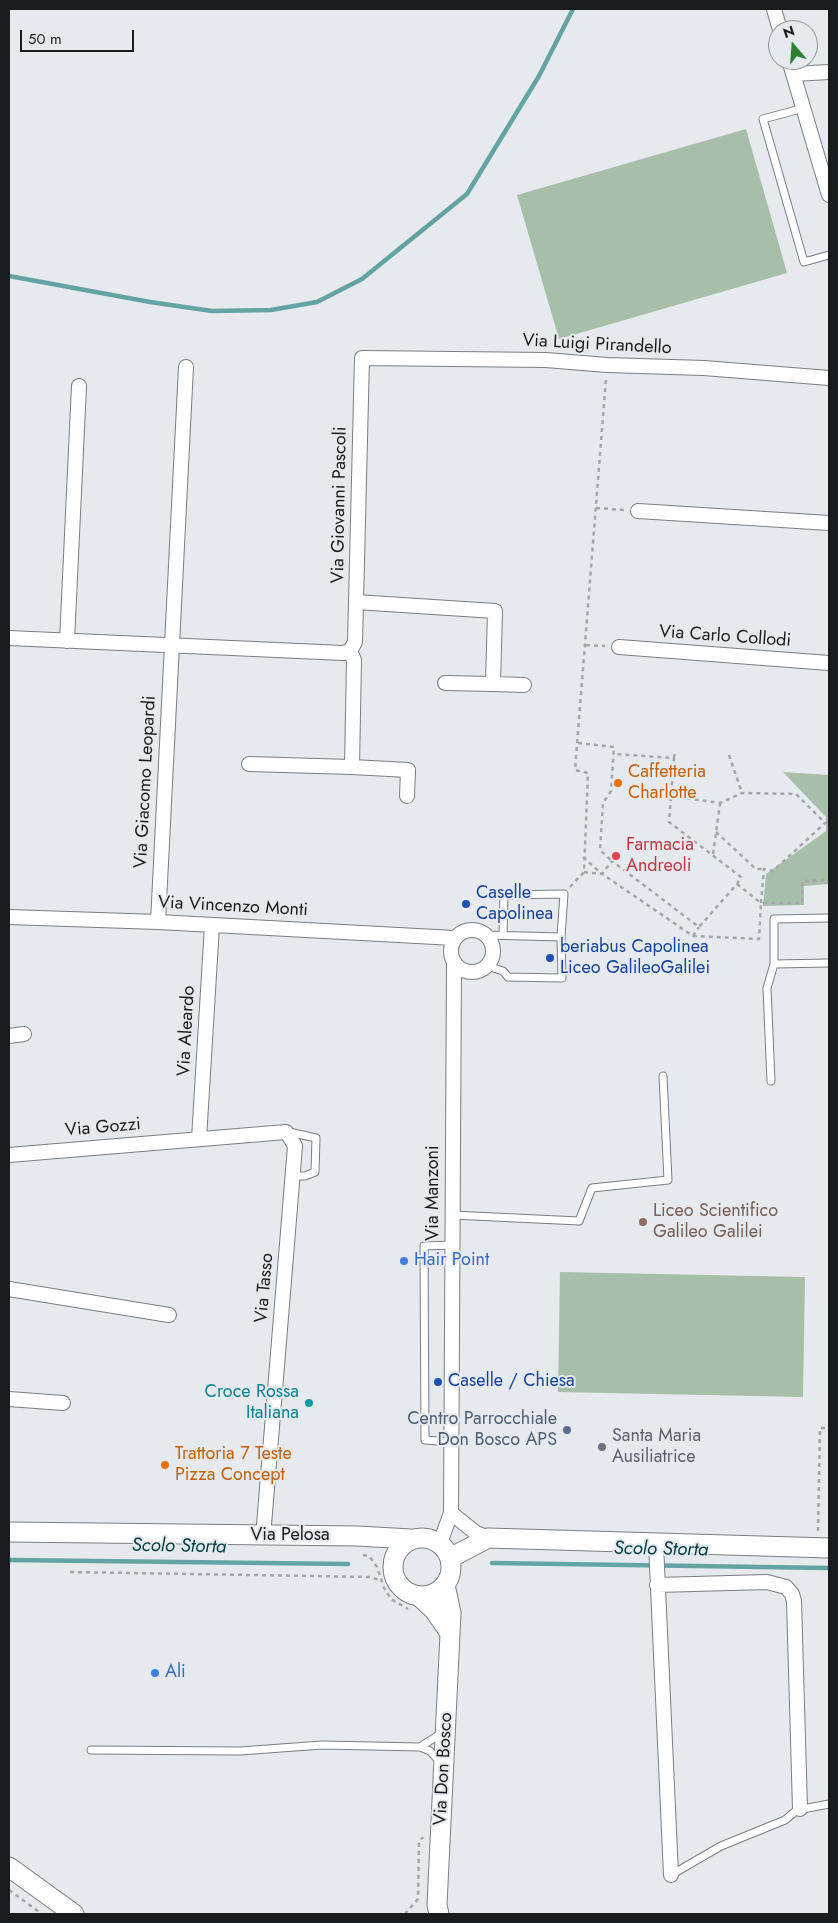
<!DOCTYPE html>
<html>
<head>
<meta charset="utf-8">
<style>
	body { margin:0 }
	#map { position:relative; width:838px; height:1923px; overflow:hidden; background:#e6eaee; font-family:Jost,sans-serif }
	canvas { display:block }
	.frame { position:absolute; inset:0; border:10px solid #1a1b1d; pointer-events:none }
	.north { position:absolute; left:768px; top:20px; width:50px; height:50px; box-sizing:border-box; background:#e6eaee; border:1px solid #94979a; border-radius:50%; rotate:342deg; font-size:14px; font-weight:700; line-height:20px; text-align:center; color:#1a1b1d }
	.north::after { content:''; display:block; margin:auto; width:18px; height:22px; background:#2b8231; clip-path:polygon(50% 0,100% 100%,50% 72%,0 100%) }
	.scale { position:absolute; left:20px; top:30px; width:114px; height:22px; box-sizing:border-box; border:2px solid #1a1b1d; border-top:0; padding-left:6px; font-size:15px; line-height:18px; white-space:nowrap; color:#1a1b1d; -webkit-text-stroke:4px #e6eaee; paint-order:stroke }
</style>
</head>
<body>
<div id="map">
<canvas width="838" height="1923"></canvas>
<div class="frame"></div>
<div class="north">N</div>
<div class="scale">50 m</div>
</div>
<script>
const c = document.querySelector('canvas').getContext('2d');
c.lineJoin = 'round';
function fill(path, color) { c.fillStyle = color; c.fill(path, 'evenodd'); }
const shape = rows => new Path2D(rows.map(r => 'M' + r).join(''));
function trace(path, color, width, dash) { c.strokeStyle = color; c.lineWidth = width; c.lineCap = dash ? 'butt' : 'round'; c.setLineDash(dash || []); c.stroke(path); }
function label(font, color, halo, rows, align = 'center') {
  c.font = font + ' Jost,sans-serif'; c.lineWidth = 4; c.setLineDash([]); c.textBaseline = 'middle'; c.strokeStyle = halo; c.fillStyle = color; for (const [text, x, y, turn = 0] of rows) {
    c.save(); c.translate(x, y); c.rotate((+turn || 0) * Math.PI / 180); c.textAlign = isNaN(turn) ? turn : align; if (halo) c.strokeText(text, 0, 0); c.fillText(text, 0, 0); c.restore();
  }
}
fill(shape([
	[746,129,787,273,559,339,517,195],
	[783,772,829,775,829,884,804,886,804,905,763,906,766,874,826,831,826,817],
	[560,1272,805,1277,803,1397,558,1392]
]), '#a7bfa8');
trace(shape([
	[9,276,150,302,212,311,271,310,317,302,362,279,467,194,539,76,573,9],
	[9,1560,348,1564],
	[492,1563,829,1568]
]), '#64a3a4', 4.5);
const lane = shape([
	[804,108,763,119,804,262,829,255],
	[485,935,561,937,562,978,508,977,503,971,487,966],
	[503,935,504,895,564,894,561,937],
	[774,964,829,963],
	[771,1081,767,988,774,964,774,919,829,918],
	[289,1132,316,1138,315,1172,305,1176,293,1176],
	[452,1215,579,1221,592,1188,668,1180,663,1076],
	[451,1442,425,1440,424,1246,452,1245],
	[91,1750,240,1751,322,1745,420,1747],
	[440,1762,430,1751,420,1747,442,1733],
	[671,1875,721,1846,785,1820,797,1810,829,1804]
]);
const street = shape([
	[774,9,780,30],
	[789,60,829,195],
	[794,74,829,72],
	[638,511,829,523],
	[356,602,495,611,493,684,445,683],
	[9,638,343,653,350,651],
	[67,641,79,386],
	[619,647,829,663],
	[493,684,524,685],
	[249,764,352,767],
	[407,796,408,770,352,767,354,660,350,651,355,642,356,602,362,358,546,360,607,365,704,368,829,378],
	[9,917,158,922,454,938],
	[158,922,186,367],
	'451 951a21 21 0 1 1 42 0a21 21 0 1 1-42 0Z',
	[9,1036,24,1034],
	[199,1139,212,925],
	[9,1155,286,1132,291,1139,295,1146,263,1537],
	[9,1289,169,1315],
	[9,1399,63,1403],
	[451,1513,476,1533,488,1538],
	[440,1543,451,1513,454,964],
	[656,1544,671,1875],
	[657,1585,767,1582,786,1587,792,1594,794,1601,800,1809]
]);
const secondary = shape([
	[9,1532,357,1536,411,1539],
	'393 1567a29 29 0 1 1 58 0a29 29 0 1 1-58 0Z',
	[450,1558,488,1538,829,1548],
	[419,1596,434,1610,450,1633],
	[9,1867,74,1914],
	[439,1914,437,1905,451,1613,445,1585]
]);
trace(lane, '#7a7e81', 9);
trace(street, '#7a7e81', 16);
trace(secondary, '#7a7e81', 21);
trace(shape([
	[596,508,624,510],
	[586,645,605,646],
	[578,743,614,747,611,791,603,803,600,850,612,861],
	[729,755,742,793],
	[674,758,675,751],
	[671,796,720,803,742,793,796,794,825,823,829,823],
	[716,832,756,869,764,869],
	[713,854,720,804],
	[583,857,602,874,612,861,699,927,737,884,741,877,669,822,674,758,613,754],
	[584,872,602,874,693,936,759,939,761,903,802,903,802,881,829,880],
	[737,884,761,903],
	[570,887,584,872,588,773,575,770,606,379],
	[761,903,764,869,773,871,825,823],
	[693,936,699,927],
	[818,1531,820,1428,829,1428],
	[363,1555,369,1556,377,1567,384,1588,391,1599,408,1609],
	[70,1572,371,1577,381,1581],
	[9,1890,42,1914],
	[405,1914,418,1899,419,1842,423,1837]
]), '#a4a7aa', 2.5, [4, 4]);
trace(lane, '#fff', 7);
trace(street, '#fff', 14);
trace(secondary, '#fff', 19);
for (const [x, y, r, color] of [
	[618,783,5,"#e8710a"],
	[616,856,5,"#e0444e"],
	[466,904,5,"#1a4fb4"],
	[550,958,5,"#1a4fb4"],
	[643,1222,5,"#8d6e63"],
	[404,1261,5,"#3f7fe0"],
	[438,1382,5,"#1a4fb4"],
	[309,1403,5,"#0f9aa8"],
	[567,1430,5,"#5c6f8a"],
	[602,1447,5,"#6b7280"],
	[165,1465,5,"#e8710a"],
	[155,1673,5,"#3f7fe0"]
]) { const dot = new Path2D(); dot.arc(x, y, r, 0, 2 * Math.PI); c.fillStyle = color; c.fill(dot); trace(dot, '#e6eaee', 2); }
label('18px', '#1a1b1d', '#e6eaee', [
	["Via Luigi Pirandello",597,345,3],
	["Via Giovanni Pascoli",340,505,-89],
	["Via Carlo Collodi",725,637,4],
	["Via Giacomo Leopardi",146,782,-87],
	["Via Vincenzo Monti",233,907,3],
	["Via Aleardo",187,1031,-87],
	["Via Gozzi",103,1128,-5],
	["Via Manzoni",434,1193,-90],
	["Via Tasso",265,1288,-85],
	["Via Pelosa",290,1536],
	["Via Don Bosco",444,1769,-87]
]);
label('18px', '#c56008', '#e6eaee', [
	["Caffetteria",628,773],
	["Charlotte",628,794],
	["Trattoria 7 Teste",175,1455],
	["Pizza Concept",175,1476]
], 'left');
label('18px', '#be3a42', '#e6eaee', [
	["Farmacia",626,846],
	["Andreoli",626,867]
], 'left');
label('18px', '#164399', '#e6eaee', [
	["Caselle",476,894],
	["Capolinea",476,915],
	["beriabus Capolinea",560,948],
	["Liceo GalileoGalilei",560,969],
	["Caselle / Chiesa",448,1382]
], 'left');
label('18px', '#785e54', '#e6eaee', [
	["Liceo Scientifico",653,1212],
	["Galileo Galilei",653,1233]
], 'left');
label('18px', '#366cbe', '#e6eaee', [
	["Hair Point",414,1261],
	["Ali",165,1673]
], 'left');
label('18px', '#0d838f', '#e6eaee', [
	["Croce Rossa",299,1393],
	["Italiana",299,1414]
], 'right');
label('18px', '#4e5e75', '#e6eaee', [
	["Centro Parrocchiale",557,1420],
	["Don Bosco APS",557,1441]
], 'right');
label('18px', '#5b616d', '#e6eaee', [
	["Santa Maria",612,1437],
	["Ausiliatrice",612,1458]
], 'left');
label('italic 19px', '#004041', '#e6eaee', [
	["Scolo Storta",179,1547,1],
	["Scolo Storta",661,1550,1]
]);
</script>
</body>
</html>
